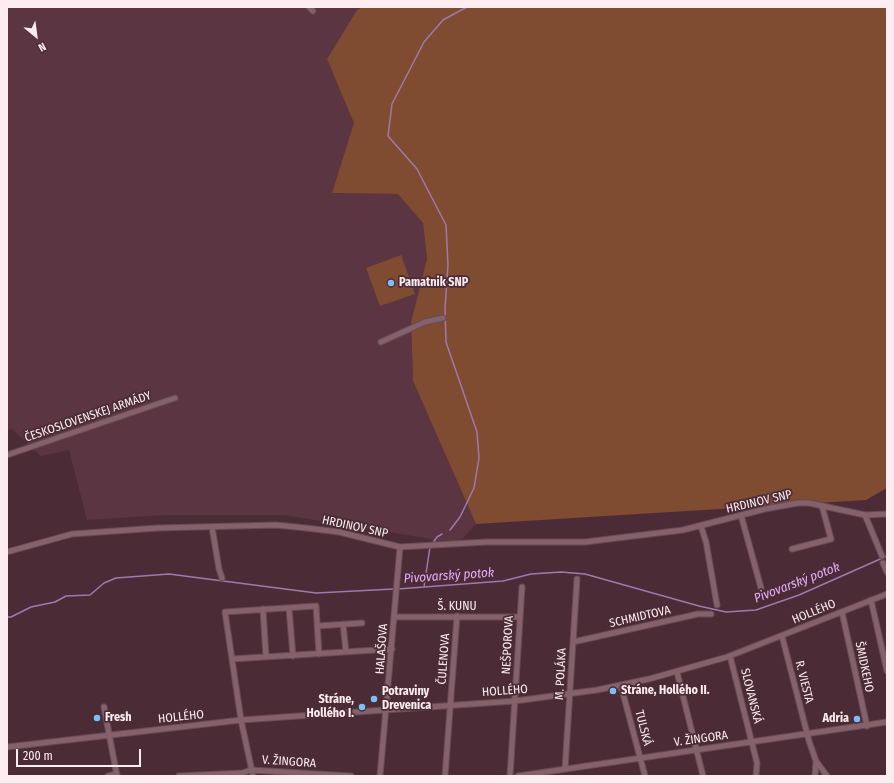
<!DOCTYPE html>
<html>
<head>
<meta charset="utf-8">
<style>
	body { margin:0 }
	#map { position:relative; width:894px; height:783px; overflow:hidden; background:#4b2c36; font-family:"Fira Sans Condensed",sans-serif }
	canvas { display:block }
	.frame { position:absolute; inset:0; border:8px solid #fdecf0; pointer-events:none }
	.north { position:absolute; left:16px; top:16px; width:40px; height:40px; -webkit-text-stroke:3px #4b2c36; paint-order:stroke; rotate:151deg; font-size:11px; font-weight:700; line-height:16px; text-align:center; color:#fdecf0 }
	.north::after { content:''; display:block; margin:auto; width:14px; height:18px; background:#fdecf0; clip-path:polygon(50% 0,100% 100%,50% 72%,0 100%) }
	.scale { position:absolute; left:16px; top:749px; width:125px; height:18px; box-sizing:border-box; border:2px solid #fdecf0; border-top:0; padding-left:5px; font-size:12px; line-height:14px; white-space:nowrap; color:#fdecf0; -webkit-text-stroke:3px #4b2c36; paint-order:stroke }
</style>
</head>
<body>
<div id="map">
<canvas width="894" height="783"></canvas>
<div class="frame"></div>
<div class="north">N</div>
<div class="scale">200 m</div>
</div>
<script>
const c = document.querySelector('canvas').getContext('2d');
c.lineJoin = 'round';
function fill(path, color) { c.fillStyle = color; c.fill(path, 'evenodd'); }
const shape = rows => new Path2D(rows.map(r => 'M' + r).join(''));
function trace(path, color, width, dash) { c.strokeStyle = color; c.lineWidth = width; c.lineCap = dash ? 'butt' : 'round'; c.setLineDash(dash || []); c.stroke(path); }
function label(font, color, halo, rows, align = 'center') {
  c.font = font + ' "Fira Sans Condensed",sans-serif'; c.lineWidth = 3.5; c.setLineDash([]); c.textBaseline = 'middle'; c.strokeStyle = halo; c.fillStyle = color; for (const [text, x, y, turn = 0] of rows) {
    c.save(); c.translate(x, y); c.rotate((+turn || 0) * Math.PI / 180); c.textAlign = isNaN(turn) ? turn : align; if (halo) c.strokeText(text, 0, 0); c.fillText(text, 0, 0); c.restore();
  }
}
fill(shape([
	[7,7,362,7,357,10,327,59,355,123,332,193,398,194,423,223,427,259,411,322,413,381,476,524,455,547,425,538,284,515,167,515,87,520,69,450,41,456,12,429,7,430]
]), '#5b3541');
fill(shape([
	[362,7,887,7,887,488,866,500,476,524,413,381,411,322,427,259,423,223,398,194,332,193,354,123,327,59,357,10],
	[401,255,415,294,380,306,366,268]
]), '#7f4b31');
trace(shape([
	[450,530,460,517,474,488,479,458,477,432,446,342,445,308,448,265,446,225,417,169,388,136,392,104,424,42,443,20,467,7],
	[432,544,437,537,442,534],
	[424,587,430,547],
	[398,589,503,581,531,574,561,572,585,574,699,606,726,612,756,610,799,595,887,556],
	[7,617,11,617,31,607,55,602,66,596,90,595,104,583,116,578,169,574,316,593,394,589]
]), '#a079ab', 1.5);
const street = shape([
	[309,7,313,11],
	[381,342,425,322,443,318],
	[7,455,175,398],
	[741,515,761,588],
	[865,515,882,556],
	[701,526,706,542,717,605],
	[212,527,219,569,222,578],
	[792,549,831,539,822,506],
	[7,552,72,534,158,528,276,525,306,528,339,532,400,547,486,542,585,542,683,530,765,509,798,503,809,503,865,515,887,514],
	[883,563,887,572],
	[871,600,887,671],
	[289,608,293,656],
	[263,609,266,657],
	[842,612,867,726],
	[394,617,520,617],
	[343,624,346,652],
	[317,626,362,623],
	[782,636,809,741,816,761,827,776],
	[573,642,698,614,711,614],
	[730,656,757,763,756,776],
	[232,659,392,649],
	[677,672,703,776],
	[621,686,645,776],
	[104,707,117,776],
	[7,747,241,720,515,701,597,690,649,679,727,657,887,594],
	[565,769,577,579],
	[108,776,117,774],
	[179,776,242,773,251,770,351,776],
	[253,776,241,720,225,612,316,606,319,654],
	[380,776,400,547],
	[445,776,457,616],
	[510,776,522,587],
	[518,776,887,722],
	[815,776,816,761]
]);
trace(street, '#654c54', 7);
trace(street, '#85616b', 5);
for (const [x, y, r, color] of [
	[391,283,4,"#7cbef9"],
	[613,691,4,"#7cbef9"],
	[374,699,4,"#7cbef9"],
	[362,707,4,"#7cbef9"],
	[97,718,4,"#7cbef9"],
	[857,719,4,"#7cbef9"]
]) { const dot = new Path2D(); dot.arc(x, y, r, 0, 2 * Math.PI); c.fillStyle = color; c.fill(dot); trace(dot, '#4b2c36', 1.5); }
label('bold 12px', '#fdecf0', '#4b2c36', [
	["Pamatnik SNP",399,283],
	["Stráne, Hollého II.",621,691],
	["Potraviny",382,692],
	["Drevenica",382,706],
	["Stráne,",354,700,"right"],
	["Hollého I.",354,714,"right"],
	["Fresh",105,718],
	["Adria",849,719,"right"]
], 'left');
label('12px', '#fdecf0', '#4b2c36', [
	["ČESKOSLOVENSKEJ ARMÁDY",88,417,-19],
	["HRDINOV SNP",759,502,-13],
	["HRDINOV SNP",355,527,12],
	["Š. KUNU",457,607],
	["HOLLÉHO",814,612,-22],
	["SCHMIDTOVA",640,617,-13],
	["NEŠPOROVA",508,645,-87],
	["HALAŠOVA",382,649,-86],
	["ČULENOVA",444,659,-86],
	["ŠMIDKEHO",864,667,78],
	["M. POLÁKA",561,674,-87],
	["R. VIESTA",804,682,76],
	["HOLLÉHO",505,691,-4],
	["SLOVANSKÁ",751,696,76],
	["HOLLÉHO",181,717,-6],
	["TULSKÁ",643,728,76],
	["V. ŽINGORA",701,739,-8],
	["V. ŽINGORA",289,762,4]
]);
label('italic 13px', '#e4affc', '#4b2c36', [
	["Pivovarský potok",449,576,-4],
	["Pivovarský potok",797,583,-21]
]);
</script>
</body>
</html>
